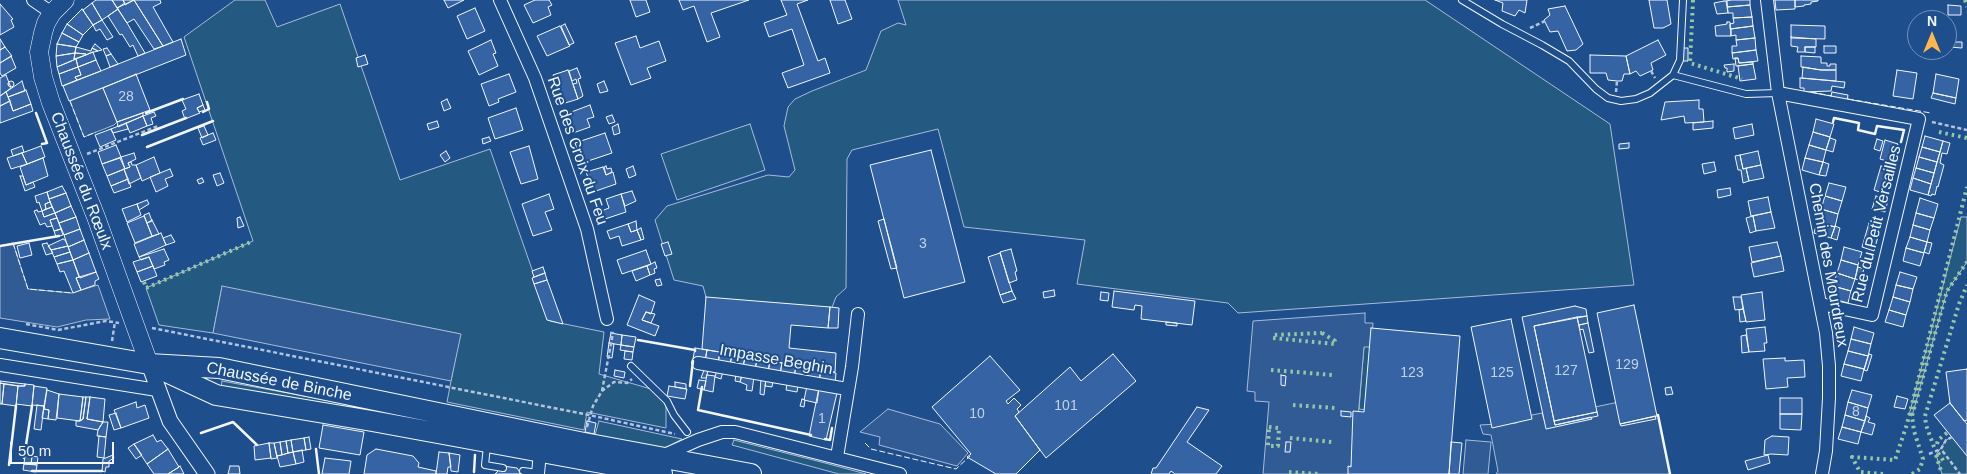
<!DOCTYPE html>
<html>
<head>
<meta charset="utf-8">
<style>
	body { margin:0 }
	#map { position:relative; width:1967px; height:474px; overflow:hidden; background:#1f4e8c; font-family:Arial,sans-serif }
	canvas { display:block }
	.north { position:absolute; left:1907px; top:10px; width:50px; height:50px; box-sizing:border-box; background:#1f4e8c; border:1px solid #7391ba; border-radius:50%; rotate:0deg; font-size:14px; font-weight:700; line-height:20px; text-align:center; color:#f2f6ff }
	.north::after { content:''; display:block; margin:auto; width:18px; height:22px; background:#ffb74d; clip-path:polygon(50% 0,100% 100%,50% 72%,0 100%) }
	.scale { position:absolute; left:10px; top:442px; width:104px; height:22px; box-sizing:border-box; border:2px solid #f2f6ff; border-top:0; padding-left:6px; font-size:15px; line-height:18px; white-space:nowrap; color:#f2f6ff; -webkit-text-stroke:4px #1f4e8c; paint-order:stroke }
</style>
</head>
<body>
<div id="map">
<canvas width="1967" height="474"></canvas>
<div class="north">N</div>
<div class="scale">50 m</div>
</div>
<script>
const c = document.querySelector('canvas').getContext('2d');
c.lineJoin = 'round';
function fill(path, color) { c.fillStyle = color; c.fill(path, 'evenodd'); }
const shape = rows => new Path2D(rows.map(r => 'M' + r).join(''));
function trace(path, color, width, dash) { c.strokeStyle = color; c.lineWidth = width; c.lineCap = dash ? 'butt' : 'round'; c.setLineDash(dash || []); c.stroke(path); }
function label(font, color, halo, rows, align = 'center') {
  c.font = font + ' Arial,sans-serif'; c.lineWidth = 4; c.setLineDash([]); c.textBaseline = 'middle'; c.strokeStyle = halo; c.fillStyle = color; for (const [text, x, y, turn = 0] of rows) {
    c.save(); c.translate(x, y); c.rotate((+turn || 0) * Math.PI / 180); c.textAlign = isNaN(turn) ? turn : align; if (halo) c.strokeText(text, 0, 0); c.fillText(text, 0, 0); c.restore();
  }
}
const green = shape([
	[235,0,265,0,277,27,340,4,400,180,490,149,550,321,604,332,599,374,651,389,666,403,666,428,587,412,584,430,447,402,460,334,222,287,213,333,159,325,146,288,253,241,184,37,235,0],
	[898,0,1425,0,1610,124,1634,285,1238,313,1228,303,1077,284,1085,240,964,227,938,129,852,150,847,159,846,288,836,297,831,310,709,308,703,286,674,280,655,220,667,206,768,175,789,177,795,170,784,126,788,107,795,99,812,91,866,70,881,31,898,23,906,25,898,0],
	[750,124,765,170,677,200,661,154,750,124],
	[1961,217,1967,217,1967,262,1947,291,1912,416,1909,415,1961,217],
	[1364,346,1371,347,1366,410,1359,409,1364,346],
	[222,381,577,446,221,388,222,381],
	[599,421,682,439,659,452,595,435,599,421],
	[1952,437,1967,453,1967,474,1942,474,1936,455,1946,440,1952,437],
	[734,440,825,463,866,474,839,474,732,445,734,440]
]);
fill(green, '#245a82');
trace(green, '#a8bbd7', 1);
const parking = shape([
	[103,88,117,122,114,125,84,137,70,101,103,88],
	[13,243,28,289,72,293,98,285,110,319,86,320,57,327,0,318,0,246,13,243],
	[222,286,461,334,451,381,213,333,222,286],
	[1365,313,1365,323,1373,323,1371,347,1364,347,1354,465,1351,465,1349,474,1263,474,1269,402,1255,401,1255,392,1247,391,1253,321,1365,313],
	[1619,402,1635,421,1658,415,1670,474,1496,474,1498,471,1491,435,1483,434,1480,425,1516,423,1532,415,1542,413,1545,423,1585,415,1590,408,1619,402],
	[888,409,940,424,968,453,957,466,879,445,880,437,860,432,888,409],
	[1466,440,1491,442,1488,474,1463,474,1466,440]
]);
fill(parking, '#305b95');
trace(parking, '#a8bbd7', 1);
const building = shape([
	[96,0,112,0,118,9,102,20,92,3,96,0],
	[112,0,123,0,125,3,117,8,112,0],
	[123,0,134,0,125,5,123,0],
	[134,0,160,0,161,3,153,7,173,42,163,46,134,0],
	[134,0,163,46,154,49,134,19,127,23,117,8,134,0],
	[444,0,464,0,448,8,444,0],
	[535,0,549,0,552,5,548,7,551,15,533,23,524,5,535,0],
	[630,0,646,0,650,12,636,17,630,0],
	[679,0,749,0,711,13,720,37,707,42,694,6,683,10,679,0],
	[781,0,808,0,797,4,818,61,825,58,830,73,788,88,782,73,804,65,792,29,769,37,764,23,787,15,781,0],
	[830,0,845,0,852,19,838,24,830,0],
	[1495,0,1527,0,1525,13,1519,10,1515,16,1502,11,1503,3,1495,0],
	[1649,0,1667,0,1671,24,1663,28,1654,28,1649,0],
	[1731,0,1750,0,1750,5,1727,7,1726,1,1731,0],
	[1775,0,1795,0,1795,9,1776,10,1775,0],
	[1795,0,1818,0,1818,1,1811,2,1811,4,1804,5,1804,6,1795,7,1795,0],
	[1724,1,1727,1,1728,13,1717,14,1714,3,1724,1],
	[92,3,102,20,93,25,83,10,92,3],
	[0,4,13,19,11,20,14,27,0,35,0,4],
	[1750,5,1752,17,1733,18,1733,13,1728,13,1727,7,1750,5],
	[1948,5,1961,6,1961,15,1948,15,1948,5],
	[1565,6,1583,44,1576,50,1567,51,1558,31,1550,32,1544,20,1550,15,1548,9,1565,6],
	[475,8,485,31,467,39,457,16,475,8],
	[82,9,93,25,83,35,67,24,82,9],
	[118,9,127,23,145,53,138,56,133,45,130,47,122,34,120,35,108,16,118,9],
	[1752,17,1753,26,1730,29,1730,24,1734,23,1733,18,1752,17],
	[102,20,113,37,107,40,100,29,96,31,93,25,102,20],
	[1727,22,1730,22,1731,36,1716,36,1715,26,1727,24,1727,22],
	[67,24,83,35,79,42,62,33,67,24],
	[565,24,574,43,569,45,561,26,565,24],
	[1791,25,1825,26,1825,39,1791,38,1791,25],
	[560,26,570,46,547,56,537,36,560,26],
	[1753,26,1755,38,1736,40,1736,35,1731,36,1731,29,1753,26],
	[62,33,79,42,76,47,57,44,62,33],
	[636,36,640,48,659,41,666,61,647,68,651,78,631,85,615,43,636,36],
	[1791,37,1816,39,1816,47,1805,47,1805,52,1797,52,1798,47,1791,46,1791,37],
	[1755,38,1756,50,1732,53,1732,46,1737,46,1736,40,1755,38],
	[0,39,5,47,0,50,0,39],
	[181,39,186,55,69,101,63,86,181,39],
	[491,40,496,53,493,54,498,66,479,75,468,51,491,40],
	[1658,40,1666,55,1651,63,1653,70,1640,76,1636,71,1630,74,1626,56,1658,40],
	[1949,42,1962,42,1962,48,1949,47,1949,42],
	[57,44,76,47,75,53,56,56,57,44],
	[95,44,102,50,98,51,92,48,95,44],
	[1824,46,1836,46,1836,53,1824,53,1824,46],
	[5,47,12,56,0,63,0,50,5,47],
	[76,47,91,51,92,48,98,51,90,53,86,55,86,54,75,53,76,47],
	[1805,47,1815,47,1815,53,1805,52,1805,47],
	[107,48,111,54,106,56,103,49,107,48],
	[1682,48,1688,48,1688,61,1681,61,1682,48],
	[1756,50,1758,61,1739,63,1738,58,1733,59,1732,53,1756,50],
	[93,52,96,60,78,67,76,59,93,52],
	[75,53,86,54,86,55,74,59,75,53],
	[75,53,74,59,76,59,57,67,56,56,75,53],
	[111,54,118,64,110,67,106,56,111,54],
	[365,55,368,64,358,67,356,58,365,55],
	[1590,55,1626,56,1630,74,1624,74,1622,81,1617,81,1608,80,1606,73,1590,73,1590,55],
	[11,56,16,68,2,76,0,73,0,63,11,56],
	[1801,56,1821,57,1821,63,1827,63,1827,66,1830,66,1830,64,1836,64,1836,70,1821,70,1801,67,1801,56],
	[1735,58,1738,58,1739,63,1753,62,1753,64,1736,66,1735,58],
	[76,59,78,67,59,74,57,67,76,59],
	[96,60,101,71,77,80,75,77,81,75,78,67,96,60],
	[1734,64,1734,71,1727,72,1727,68,1725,68,1724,65,1734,64],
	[1753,64,1756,79,1740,81,1738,66,1753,64],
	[78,67,81,75,75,77,77,80,62,86,59,74,78,67],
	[1803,67,1821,70,1836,70,1836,81,1802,78,1803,67],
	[577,68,581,78,578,79,583,96,578,99,573,84,577,83,576,79,572,81,569,71,577,68],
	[568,70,578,99,562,104,553,75,568,70],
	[1897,70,1917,73,1913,99,1893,96,1897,70],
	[136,74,150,110,117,122,103,88,136,74],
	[509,74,516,92,498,99,499,102,489,106,481,84,509,74],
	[1936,74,1959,79,1956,98,1933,93,1936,74],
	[6,75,11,88,0,96,0,78,6,75],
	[1800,78,1845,82,1844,88,1832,86,1831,91,1804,92,1804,88,1800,88,1800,78],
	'8 84a3 3 0 1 1 6 0a3 3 0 1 1-6 0Z',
	[22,81,25,91,8,97,6,92,22,81],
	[604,81,608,91,600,93,597,84,604,81],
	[26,90,31,104,13,111,8,97,26,90],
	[6,92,10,101,0,106,0,96,6,92],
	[1832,92,1848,95,1847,102,1830,99,1832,92],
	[1933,93,1956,98,1955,104,1931,98,1933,93],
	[199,94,203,105,197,108,200,113,185,119,182,111,186,109,182,100,199,94],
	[447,99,451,108,444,111,441,102,447,99],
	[1699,100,1699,109,1703,109,1704,122,1685,123,1684,116,1661,120,1665,102,1699,100],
	[10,101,13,111,31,104,33,111,0,123,0,106,10,101],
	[203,105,205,110,199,112,197,108,203,105],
	[590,105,594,117,587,119,590,127,573,133,566,114,590,105],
	[516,108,523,130,495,139,488,118,516,108],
	[154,112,156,116,151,118,153,124,147,126,143,116,154,112],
	[143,113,143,116,118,127,117,122,143,113],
	[612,115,615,122,609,124,606,117,612,115],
	[143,116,147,126,130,133,126,123,143,116],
	[1816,119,1834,124,1830,137,1813,132,1816,119],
	[437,121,439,127,429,130,427,124,437,121],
	[1713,121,1713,128,1693,130,1693,123,1713,121],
	[126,123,128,129,113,133,111,129,126,123],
	[618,124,620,133,614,135,612,127,618,124],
	[1752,124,1754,135,1735,139,1733,128,1752,124],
	[204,126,208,135,202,138,198,128,204,126],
	[111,129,116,140,100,147,95,135,111,129],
	[1813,132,1830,137,1826,150,1809,145,1813,132],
	[213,133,216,140,203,145,200,138,213,133],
	[605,133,612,153,582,163,575,143,605,133],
	[1925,136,1943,141,1940,152,1922,147,1925,136],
	[489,137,491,141,483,144,482,139,489,137],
	[1830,138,1836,140,1833,152,1826,150,1830,138],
	[1877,139,1883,141,1880,151,1874,149,1877,139],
	[1885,140,1898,144,1893,163,1880,159,1885,140],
	[1943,141,1950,143,1947,154,1942,153,1940,163,1944,165,1938,187,1937,186,1935,195,1932,194,1931,196,1928,195,1943,141],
	[1629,143,1629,148,1619,149,1619,144,1629,143],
	[116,145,121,157,102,164,98,152,116,145],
	[1809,145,1826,150,1823,162,1805,158,1809,145],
	[22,146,24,152,13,156,11,150,22,146],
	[41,146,45,157,27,164,22,153,41,146],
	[529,146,538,179,521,184,510,152,529,146],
	[1922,147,1940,152,1937,162,1919,157,1922,147],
	[931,150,965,282,904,298,870,165,931,150],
	[446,151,450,158,445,162,440,155,446,151],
	[1758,151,1761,165,1743,169,1740,155,1758,151],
	[22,153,27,164,11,169,7,158,22,153],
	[134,153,136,159,128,163,130,167,125,169,121,157,134,153],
	[1740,155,1743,169,1746,168,1749,181,1743,183,1741,170,1738,170,1735,156,1740,155],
	[154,157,160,173,142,181,136,165,154,157],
	[1919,157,1937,162,1934,173,1916,168,1919,157],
	[43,158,48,176,26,185,20,167,43,158],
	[120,158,125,169,107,176,102,164,120,158],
	[1805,158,1823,162,1819,175,1802,170,1805,158],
	[131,162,132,165,136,165,141,178,129,184,124,169,130,167,128,163,131,162],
	[1714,162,1716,171,1704,174,1702,164,1714,162],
	[1823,162,1829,164,1826,176,1819,175,1823,162],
	[1761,165,1764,178,1749,181,1746,168,1761,165],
	[606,166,607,169,611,168,612,172,606,175,604,167,606,166],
	[633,166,636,175,629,178,626,169,633,166],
	[1881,166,1893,169,1886,194,1874,190,1881,166],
	[603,167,606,175,613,172,616,184,593,192,586,172,603,167],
	[1916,168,1934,173,1931,184,1913,178,1916,168],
	[124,169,128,179,111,186,107,176,124,169],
	[170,169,173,176,165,179,168,186,156,192,150,177,170,169],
	[220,173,224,183,217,186,213,175,220,173],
	[20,176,23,176,26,185,33,182,35,187,25,191,20,176],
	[202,178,204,182,199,184,197,180,202,178],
	[1913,178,1931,184,1928,195,1910,190,1913,178],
	[128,179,131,187,114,193,111,186,128,179],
	[1829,183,1846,187,1842,201,1825,196,1829,183],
	[62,186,66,193,49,199,47,192,62,186],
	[1730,188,1731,195,1718,198,1717,190,1730,188],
	[632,191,636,201,625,206,621,194,632,191],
	[47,192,50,202,45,204,46,209,42,211,39,202,37,203,35,196,47,192],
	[66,193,71,206,55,213,49,199,66,193],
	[549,194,554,209,545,212,552,230,533,236,522,204,549,194],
	[621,194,626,212,602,220,599,212,609,208,606,199,621,194],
	[1825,196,1842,201,1838,214,1821,209,1825,196],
	[1876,196,1888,200,1885,212,1872,209,1876,196],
	[1768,197,1771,212,1751,216,1748,201,1768,197],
	[1920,198,1938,204,1934,218,1916,213,1920,198],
	[147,200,149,204,139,210,137,204,147,200],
	[50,202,52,207,46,209,45,204,50,202],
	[137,204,141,215,127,222,122,209,137,204],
	[71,206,76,217,59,223,55,213,71,206],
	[52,207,55,213,44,217,42,211,52,207],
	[1821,209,1838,214,1835,227,1817,222,1821,209],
	[37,210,38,212,42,211,44,217,55,213,57,218,50,220,52,226,47,227,45,223,40,225,34,211,37,210],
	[1771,212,1775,228,1756,231,1753,216,1771,212],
	[149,213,152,221,147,223,144,215,149,213],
	[1916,213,1934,218,1930,230,1913,225,1916,213],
	[144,216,152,236,135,243,127,223,144,216],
	[1753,216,1756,231,1750,233,1746,218,1753,216],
	[76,217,80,229,64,235,59,223,76,217],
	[240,217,244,226,238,228,237,218,240,217],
	[57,218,61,229,54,231,50,220,57,218],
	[884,219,897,268,891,269,878,221,884,219],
	[152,220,159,234,152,236,147,223,152,220],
	[636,221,637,230,631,232,628,224,636,221],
	[1817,222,1835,227,1831,238,1814,233,1817,222],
	[1869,223,1881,226,1874,251,1862,247,1869,223],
	[628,224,631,232,637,230,641,240,622,246,619,236,610,239,607,231,628,224],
	[1913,225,1930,230,1927,242,1910,237,1913,225],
	[1835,226,1840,228,1837,240,1831,238,1835,226],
	[641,228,644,239,641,240,637,230,641,228],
	[61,229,63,235,56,237,54,231,61,229],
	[80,229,84,240,68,247,64,235,80,229],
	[161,233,166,245,139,257,134,244,161,233],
	[171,235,175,242,166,245,163,238,171,235],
	[1910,237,1927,242,1924,253,1906,248,1910,237],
	[63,239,65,240,68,246,51,250,48,246,63,239],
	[84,240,89,253,73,260,68,247,84,240],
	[668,242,672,254,665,256,661,244,668,242],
	[1777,242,1781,256,1752,262,1749,247,1777,242],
	[1927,242,1932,243,1929,254,1924,252,1927,242],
	[29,243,32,255,20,258,17,246,29,243],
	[47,243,53,253,46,255,42,244,47,243],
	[68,246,70,252,54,257,51,250,68,246],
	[1844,247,1862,252,1858,265,1841,260,1844,247],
	[1906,248,1924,253,1920,266,1903,261,1906,248],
	[164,249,169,260,164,262,165,265,154,269,149,257,141,260,139,257,164,249],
	[1011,249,1017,271,1015,272,1017,280,1009,283,1000,252,1011,249],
	[646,250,651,264,622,274,617,260,646,250],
	[70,252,73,260,57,264,54,257,70,252],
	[89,253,96,272,80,278,73,260,89,253],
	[1000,253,1012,291,1000,295,988,257,1000,253],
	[1781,256,1784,271,1754,277,1751,263,1781,256],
	[149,257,153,266,137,272,133,262,149,257],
	[73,260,79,277,76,278,81,290,73,293,64,271,60,272,57,264,73,260],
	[1841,260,1858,265,1855,279,1837,273,1841,260],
	[655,262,657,268,654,269,655,273,650,275,647,266,655,262],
	[153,266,157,276,141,282,137,272,153,266],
	[647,266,650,275,636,281,632,271,647,266],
	[543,267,545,273,534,277,532,271,543,267],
	[1858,267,1864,269,1860,280,1855,279,1858,267],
	[96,272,99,279,95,281,95,285,81,290,76,278,96,272],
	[1900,272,1917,277,1913,289,1896,285,1900,272],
	[545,273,547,280,534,284,532,278,545,273],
	[1837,273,1855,279,1851,291,1833,286,1837,273],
	[660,279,662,285,657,286,655,280,660,279],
	[547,280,549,285,563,324,547,320,534,284,547,280],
	[1896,285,1913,289,1910,302,1893,297,1896,285],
	[1833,286,1851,291,1848,303,1830,298,1833,286],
	[1054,290,1055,296,1044,298,1043,292,1054,290],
	[1012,291,1016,299,1003,303,1000,295,1012,291],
	[1114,291,1195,301,1192,325,1141,319,1142,306,1135,305,1134,310,1112,307,1114,291],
	[1101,292,1109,293,1108,301,1100,300,1101,292],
	[1762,292,1765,320,1746,322,1741,295,1762,292],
	[639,295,655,302,651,314,646,312,642,320,659,326,655,336,627,325,639,295],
	[706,297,830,307,828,328,791,325,789,348,836,353,835,372,702,349,706,297],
	[1733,297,1741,297,1743,309,1735,310,1733,297],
	[1893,297,1910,302,1906,315,1889,310,1893,297],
	[1634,305,1657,416,1620,424,1597,313,1634,305],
	[1575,306,1586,309,1587,316,1534,326,1555,425,1591,417,1592,419,1546,429,1522,317,1575,306],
	[830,307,839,308,838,328,828,328,830,307],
	[1743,309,1746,321,1740,322,1739,310,1743,309],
	[1889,310,1906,315,1903,327,1885,322,1889,310],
	[646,312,655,314,651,323,642,320,646,312],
	[1587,316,1588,323,1579,325,1577,317,1587,316],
	[1577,317,1597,412,1554,421,1534,326,1577,317],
	[1511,319,1532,419,1492,428,1471,327,1511,319],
	[1166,322,1177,323,1177,326,1166,325,1166,322],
	[1588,323,1594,352,1589,353,1583,329,1580,330,1579,325,1588,323],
	[1765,327,1767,343,1764,343,1765,351,1749,352,1746,329,1765,327],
	[1854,327,1874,333,1871,344,1851,339,1854,327],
	[1371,328,1460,336,1449,474,1348,474,1348,466,1351,467,1353,411,1364,412,1371,328],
	[611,333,622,335,621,345,609,343,611,333],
	[622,335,636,337,634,347,621,345,622,335],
	[1746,335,1749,352,1742,353,1741,336,1746,335],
	[1851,339,1871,344,1868,356,1848,351,1851,339],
	[609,343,614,344,612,358,607,357,609,343],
	[621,345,634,347,633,352,620,350,621,345],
	[695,348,707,350,705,361,693,359,695,348],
	[707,350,720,352,718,363,705,361,707,350],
	[625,351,633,352,632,360,624,359,625,351],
	[1848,351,1868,356,1864,369,1844,364,1848,351],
	[720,352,732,354,730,365,718,363,720,352],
	[732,354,745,357,743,367,730,365,732,354],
	[1113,354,1136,381,1046,458,1015,416,1070,367,1081,381,1113,354],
	[1869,354,1872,355,1867,371,1864,370,1869,354],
	[990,356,1020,390,1006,401,1008,404,1014,398,1021,405,1017,409,1019,412,1015,416,1040,450,1016,474,996,474,967,457,971,454,932,407,990,356],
	[745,357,757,359,755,370,743,367,745,357],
	[1785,358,1785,361,1804,360,1805,377,1787,378,1788,387,1766,389,1763,359,1785,358],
	[757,359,770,361,768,372,755,370,757,359],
	[770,361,782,363,780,374,768,372,770,361],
	[782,363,796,366,794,377,780,374,782,363],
	[1844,364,1864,369,1861,381,1841,376,1844,364],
	[796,366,808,368,806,379,794,377,796,366],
	[808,368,821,370,819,381,806,379,808,368],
	[1967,369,1967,420,1964,421,1950,403,1946,372,1967,369],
	[615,370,625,372,624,378,614,376,615,370],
	[704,370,708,371,706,378,701,378,704,370],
	[717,370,723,371,721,379,715,377,717,370],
	[821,370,836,373,835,384,819,381,821,370],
	[736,374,742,375,740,382,735,381,736,374],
	[707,375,715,376,713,392,704,390,707,375],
	[742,375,754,377,752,391,746,390,747,385,740,382,742,375],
	[1281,375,1286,376,1285,386,1281,385,1281,375],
	[761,378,766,379,764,395,760,394,761,378],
	[766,379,773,380,772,387,765,386,766,379],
	[699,380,706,381,704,390,697,388,699,380],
	[0,381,25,384,25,386,19,386,0,383,0,381],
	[675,382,686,384,686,389,675,387,675,382],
	[0,383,4,384,2,404,0,404,0,383],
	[4,384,18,386,16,406,2,404,4,384],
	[25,384,34,385,32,406,16,404,16,406,18,386,25,386,25,384],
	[787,384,798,386,797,392,786,390,787,384],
	[34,386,47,388,44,406,32,405,34,386],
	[669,386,687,389,685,399,667,396,669,386],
	[807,386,819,388,817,403,804,400,807,386],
	[1671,387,1673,394,1666,395,1665,388,1671,387],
	[819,388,837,393,826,440,809,436,819,388],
	[47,390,59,394,56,420,48,419,49,410,44,409,47,390],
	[1852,390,1872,395,1868,408,1848,402,1852,390],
	[59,394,83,397,80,421,57,418,59,394],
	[1897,396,1908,399,1905,409,1894,407,1897,396],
	[83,397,86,397,83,419,80,421,83,397],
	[86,397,90,397,87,419,103,422,98,430,76,426,76,421,80,421,83,419,86,397],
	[90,397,105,399,103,422,87,419,90,397],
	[1780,398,1802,398,1802,414,1780,414,1780,398],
	[802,399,805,400,804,407,800,406,802,399],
	[136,402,137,408,145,405,149,418,121,428,114,410,136,402],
	[1848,402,1868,408,1865,421,1845,415,1848,402],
	[1950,403,1967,424,1967,456,1934,415,1950,403],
	[37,405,44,406,41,430,34,429,37,405],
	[44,406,44,409,49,410,48,419,42,418,44,406],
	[1197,407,1209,410,1187,442,1222,466,1216,474,1175,474,1171,471,1169,474,1151,474,1153,468,1156,468,1197,407],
	[1341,411,1351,412,1351,417,1341,416,1341,411],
	[1597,412,1598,416,1555,425,1554,421,1597,412],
	[116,413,121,428,114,430,109,415,116,413],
	[1780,414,1802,414,1801,430,1780,429,1780,414],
	[1845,415,1865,421,1861,432,1842,427,1845,415],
	[1655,416,1656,419,1621,426,1620,424,1655,416],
	[1866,416,1870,418,1868,422,1875,424,1872,435,1861,432,1866,416],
	[587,421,596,423,594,434,585,432,587,421],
	[103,422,108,422,106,437,97,436,98,430,103,422],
	[323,425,364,432,360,455,319,448,323,425],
	[1842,427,1861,432,1858,444,1838,439,1842,427],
	[153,435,157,442,161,440,168,449,147,464,134,444,153,435],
	[99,436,106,437,104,458,97,457,99,436],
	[1772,436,1789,437,1788,455,1771,454,1764,455,1765,440,1772,436],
	[309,437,311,449,306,450,304,438,309,437],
	[304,438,306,450,293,452,291,440,304,438],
	[291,440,293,452,288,453,286,441,291,440],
	[286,441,288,453,282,455,280,442,286,441],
	[280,442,282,455,277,456,274,443,280,442],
	[1286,442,1291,442,1290,452,1285,452,1286,442],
	[1451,442,1462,443,1459,474,1449,474,1451,442],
	[269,443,274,443,277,458,271,459,269,443],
	[269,443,271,458,255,460,254,446,269,443],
	[134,444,142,455,136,459,128,448,134,444],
	[168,449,179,467,168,474,154,474,147,464,168,449],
	[376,449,413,456,419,463,418,467,436,471,436,474,364,474,367,455,376,449],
	[302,450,304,462,296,464,293,452,302,450],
	[293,452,296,464,280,467,277,456,293,452],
	[439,452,449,453,451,467,448,467,447,474,436,474,439,452],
	[449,453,460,455,458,472,451,471,449,453],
	[25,455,32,456,31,464,24,464,25,455],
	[113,455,114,458,109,461,109,467,106,467,105,472,102,471,103,459,113,455],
	[1768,455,1770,463,1748,470,1745,461,1768,455],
	[32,456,38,457,37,465,31,464,32,456],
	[325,458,351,461,349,474,322,474,325,458],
	[24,464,37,465,36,472,23,470,24,464],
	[180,466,184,474,168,474,179,467,180,466],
	[230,466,239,466,240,474,228,474,230,466],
	[503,466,517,468,521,474,495,474,503,466]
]);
fill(building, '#3563a3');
trace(building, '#f2f6ff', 1);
const service = shape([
	[1462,0,1502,24,1542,45,1569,61,1596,89,1608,98,1621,101,1636,99,1650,93,1673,75,1680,60,1683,0],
	[1673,75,1746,94,1778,93],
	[631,366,667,401,674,415,687,432],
	[487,446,485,465,503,468],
	[523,471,538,473]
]);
const minor = shape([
	[33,0,52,13],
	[500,0,535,78,587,229,607,319],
	[1767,0,1778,93,1826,333,1829,366,1829,398,1826,451,1822,474],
	[1778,93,1919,119,1872,315,1821,304],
	[698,363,847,389],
	[0,365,157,390],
	[660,457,698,440,722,432,735,432,900,474],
	[837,457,852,367,858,314],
	[538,474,540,452]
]);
const tertiary = shape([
	[149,364,170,421,207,474]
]);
const secondary = shape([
	[65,0,52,13,46,23,43,33,39,52,43,77,51,103,96,217,149,364]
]);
const primary = shape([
	[0,338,149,364,219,368,584,443,751,474],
	[160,369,216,395,372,421,662,474]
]);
trace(service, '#f2f6ff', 8);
trace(minor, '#f2f6ff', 14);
trace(tertiary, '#f2f6ff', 17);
trace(secondary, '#f2f6ff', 19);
trace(primary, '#f2f6ff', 22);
trace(shape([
	[1530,28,1545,21],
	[1651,71,1655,78],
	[1616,92,1617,81],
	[1932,122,1967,130],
	[87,154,158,126],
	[26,324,58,330,106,321,119,323],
	[152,328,589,415,675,434],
	[112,341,115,322],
	[602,391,613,333,610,333],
	[587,427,593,406,602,391,614,382,627,383,632,379],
	[1952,437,1946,440,1941,449,1960,474],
	[1929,454,1941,449]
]), '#b3c4dc', 2.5, [4, 2.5]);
trace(service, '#1f4e8c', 6);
trace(minor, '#1f4e8c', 12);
trace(tertiary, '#1f4e8c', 15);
trace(secondary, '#1f4e8c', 18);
trace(primary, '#1f4e8c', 20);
trace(shape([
	[1693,0,1690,63,1742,79],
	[1965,0,1967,7],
	[1939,132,1967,138],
	[144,282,146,288,253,241],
	[1322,333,1335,341,1335,344,1273,338,1274,335,1322,333],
	[1271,370,1333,375],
	[1293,405,1335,408],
	[1269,427,1279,428,1278,446,1268,446,1269,427],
	[1290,438,1332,442],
	[1937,444,1938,440,1948,432],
	[1934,447,1926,425,1925,416,1959,304,1967,285],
	[1938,453,1945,463],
	[1936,455,1942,474],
	[1289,472,1321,474],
	[1883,474,1860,472,1852,457,1895,460,1907,424,1967,187],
	[1912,474,1920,469,1923,459,1914,431,1912,416,1947,291,1967,262]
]), '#97c8a6', 4, [2.5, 4]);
trace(shape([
	[1811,92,1832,96],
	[1848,99,1931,113],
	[70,101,84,137,96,132],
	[13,243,28,289,73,293],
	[865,443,871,449,956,469,970,456]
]), '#f2f6ff', 1, [6, 2.5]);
trace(shape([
	[203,112,209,109,207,102],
	[36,113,47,143,42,144],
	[146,113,183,99],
	[1833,122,1834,118,1859,123,1858,130,1875,134,1877,126,1904,130,1901,142],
	[142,135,186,118],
	[147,147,213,121],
	[0,246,59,236],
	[638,340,695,350,695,351],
	[690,386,693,361],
	[702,387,698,410,811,435],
	[1658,415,1670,474],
	[201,433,233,422,257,445],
	[825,439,830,440,832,428],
	[316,449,319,474],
	[24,458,32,406],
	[9,465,16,406],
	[32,471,102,471],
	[474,472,475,455]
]), '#f2f6ff', 2.5);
label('14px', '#c3d1e8', null, [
	["28",126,97],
	["3",923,244],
	["129",1627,365],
	["127",1566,371],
	["123",1412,373],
	["125",1502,373],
	["101",1066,406],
	["8",1856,412],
	["10",977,414],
	["1",822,419]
]);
label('16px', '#f2f6ff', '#1f4e8c', [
	["Rue des Croix du Feu",577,151,71],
	["Chaussée du Rœulx",81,181,69],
	["Rue du Petit Versailles",1877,224,-76],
	["Chemin des Mourdreux",1828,265,80],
	["Impasse Beghin",776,360,10],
	["Chaussée de Binche",279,382,11]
]);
</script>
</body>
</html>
